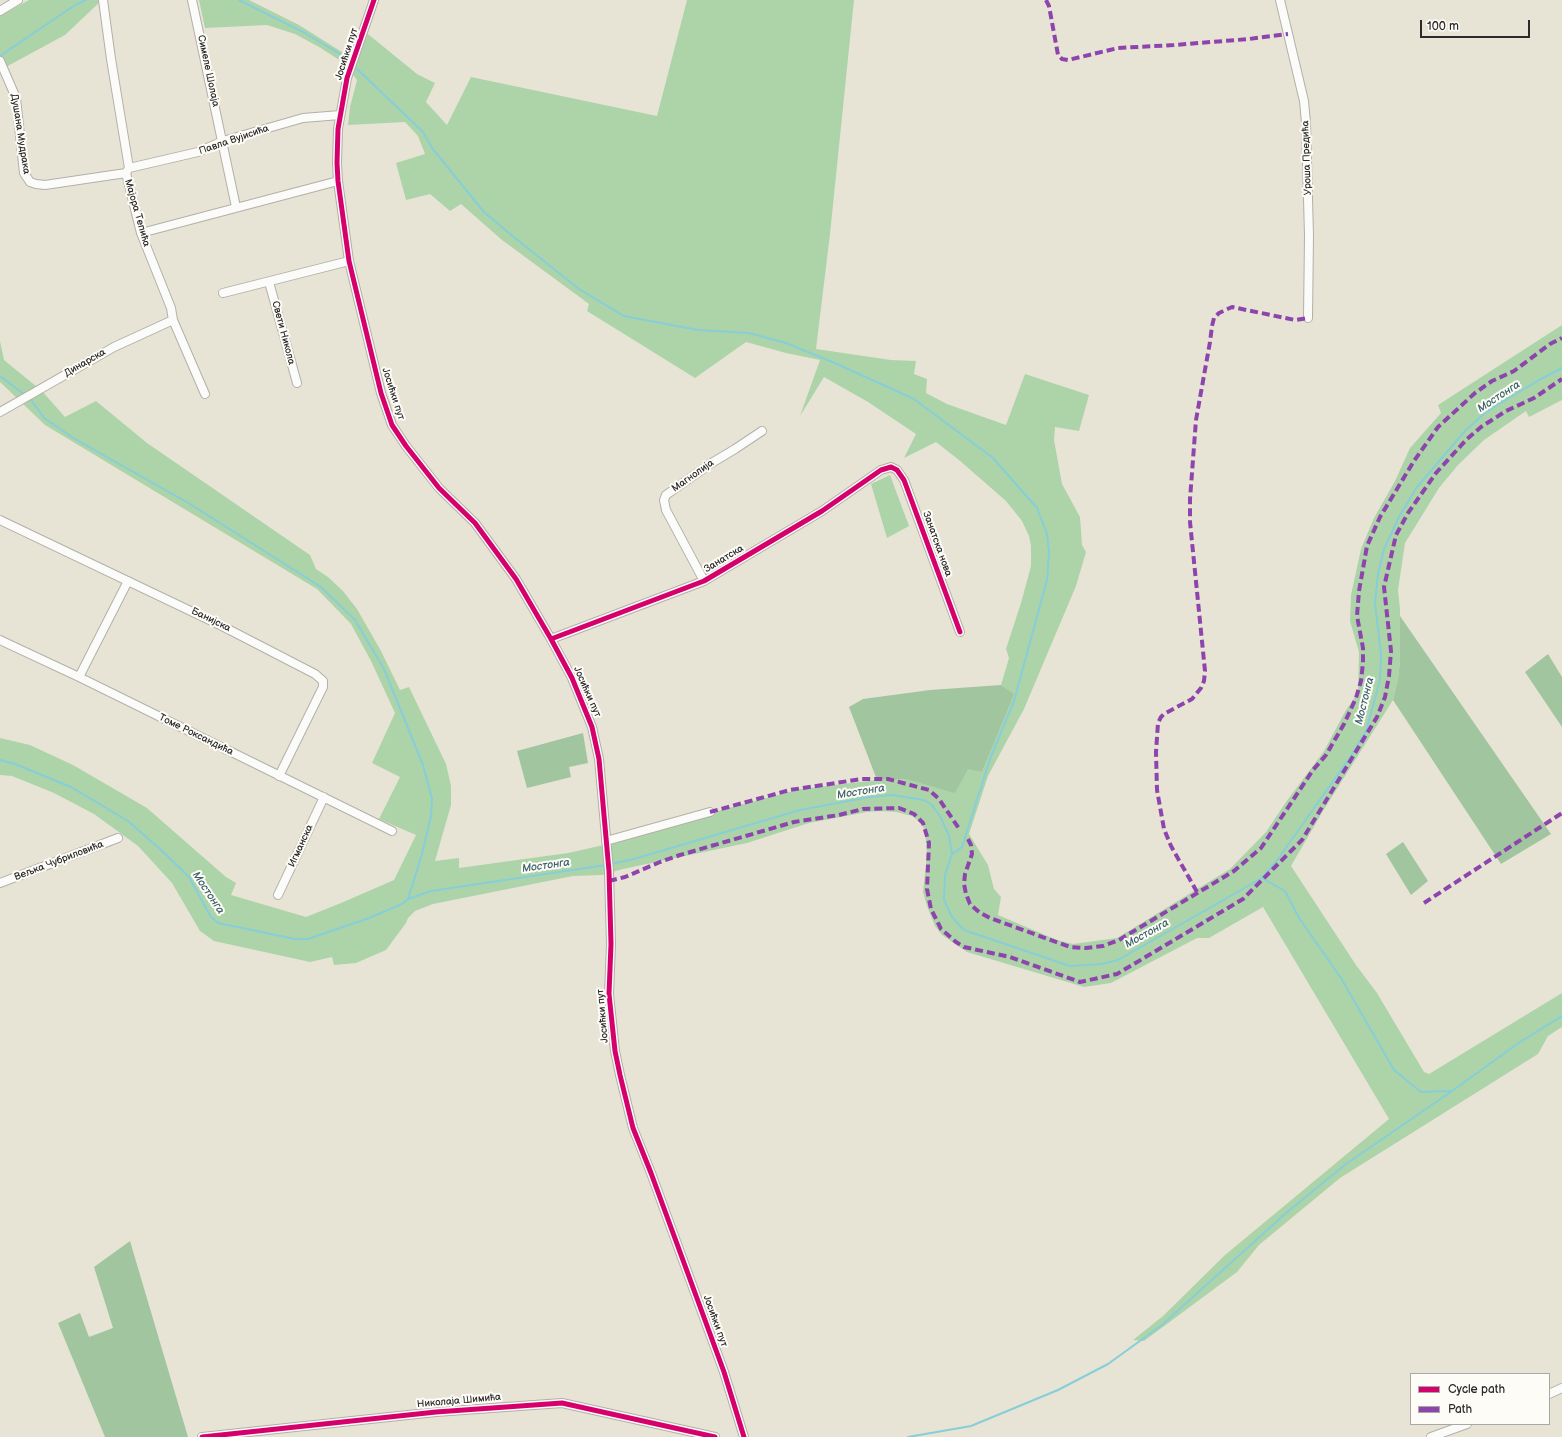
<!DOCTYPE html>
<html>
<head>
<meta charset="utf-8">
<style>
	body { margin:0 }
	#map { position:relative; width:1562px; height:1437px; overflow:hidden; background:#e7e4d6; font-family:"Balsamiq Sans",sans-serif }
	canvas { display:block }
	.legend { position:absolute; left:1410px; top:1373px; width:140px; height:52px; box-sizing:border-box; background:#fdfcf7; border:1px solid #a9a8a5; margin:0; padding:5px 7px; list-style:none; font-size:12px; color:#2b2b2b }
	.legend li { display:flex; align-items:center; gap:8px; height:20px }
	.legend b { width:20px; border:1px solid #a9a8a5 }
	.scale { position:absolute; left:1420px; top:20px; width:110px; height:18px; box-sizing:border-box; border:2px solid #2b2b2b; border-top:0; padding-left:5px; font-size:12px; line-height:14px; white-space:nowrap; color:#2b2b2b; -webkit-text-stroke:3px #fdfcf7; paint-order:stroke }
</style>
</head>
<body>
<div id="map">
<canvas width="1562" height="1437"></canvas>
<ul class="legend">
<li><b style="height:5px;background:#d6006c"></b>Cycle path</li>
<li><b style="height:5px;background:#8e44ad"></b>Path</li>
</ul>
<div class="scale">100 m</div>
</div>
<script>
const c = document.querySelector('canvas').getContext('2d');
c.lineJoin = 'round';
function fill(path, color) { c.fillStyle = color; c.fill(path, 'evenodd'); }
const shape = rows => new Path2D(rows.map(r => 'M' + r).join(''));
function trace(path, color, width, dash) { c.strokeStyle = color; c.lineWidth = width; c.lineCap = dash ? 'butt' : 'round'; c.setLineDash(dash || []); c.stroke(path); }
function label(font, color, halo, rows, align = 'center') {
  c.font = font + ' "Balsamiq Sans",sans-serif'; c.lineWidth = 4; c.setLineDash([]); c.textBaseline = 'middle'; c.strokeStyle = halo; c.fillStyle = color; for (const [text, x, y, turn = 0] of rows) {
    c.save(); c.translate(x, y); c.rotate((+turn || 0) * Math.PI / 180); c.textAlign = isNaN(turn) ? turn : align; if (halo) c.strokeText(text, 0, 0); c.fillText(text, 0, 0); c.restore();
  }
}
fill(shape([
	[29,0,102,0,65,35,4,68,0,67,0,16],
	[199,0,249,0,299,25,353,59,363,30,417,74,435,83,426,102,447,125,471,77,657,116,687,0,854,0,830,234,816,349,891,360,916,361,914,374,927,379,926,393,947,404,1006,425,1025,374,1089,395,1079,431,1055,427,1054,440,1062,484,1080,517,1082,545,1086,552,1076,586,1024,709,988,776,969,834,988,865,994,889,1001,897,998,915,1057,940,1073,944,1117,938,1230,869,1266,832,1286,802,1324,751,1346,710,1358,693,1359,652,1350,621,1351,595,1361,549,1374,518,1395,481,1410,448,1441,413,1438,405,1562,325,1562,400,1529,417,1526,411,1484,440,1458,465,1439,488,1405,543,1398,590,1400,609,1400,661,1398,679,1393,700,1323,811,1291,866,1356,965,1377,993,1424,1072,1429,1074,1562,993,1562,1027,1548,1036,1538,1054,1340,1178,1259,1245,1237,1272,1144,1341,1133,1340,1163,1316,1225,1255,1389,1119,1263,907,1209,938,1197,938,1111,983,1084,987,967,952,942,935,935,926,927,906,923,892,927,854,925,830,921,823,912,816,896,812,880,811,867,812,809,823,747,843,623,869,602,875,573,876,433,904,415,911,408,918,406,923,386,950,356,963,334,965,332,957,310,962,214,941,200,931,172,883,138,846,94,814,54,793,12,776,0,775,0,738,30,745,73,765,147,808,226,877,236,883,231,895,306,917,341,903,394,880,416,835,379,819,400,777,372,763,395,713,371,661,351,624,317,589,45,425,0,382,0,341,4,360,42,391,65,417,96,401,147,443,310,555,316,569,328,577,343,591,357,609,381,651,400,690,409,687,446,764,451,786,451,805,435,861,459,858,459,868,568,853,617,842,721,810,801,789,877,780,898,779,910,780,968,768,982,772,1013,694,1001,685,1009,658,1006,649,1021,603,1031,566,1031,546,1029,536,1022,521,1006,501,959,460,936,442,904,458,916,434,868,402,824,377,800,416,820,360,786,353,746,342,695,378,587,311,589,304,502,240,461,204,450,211,430,194,406,200,396,163,425,154,418,136,405,122,348,125,350,107,357,80,344,63,319,47,295,34,267,25,205,28],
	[890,475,909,526,887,538,871,484]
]), '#add4a9');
fill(shape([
	[1400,616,1551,834,1501,864,1393,700,1398,679,1400,661],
	[1548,654,1562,677,1562,727,1525,672],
	[1001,685,1014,694,982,772,968,769,955,793,910,780,898,779,877,780,849,707,863,699,930,690],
	[583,733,588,763,569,767,571,777,527,788,517,751],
	[1403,842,1428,881,1411,895,1386,854],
	[130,1241,188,1437,105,1437,58,1323,80,1313,89,1337,113,1328,94,1267]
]), '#a0c59f');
trace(shape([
	[239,0,305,33,345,57,351,62],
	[0,56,75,5,86,0],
	[354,66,423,132,432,148,484,212,515,238,579,289,624,316,698,330,749,333,786,343,837,364,914,399,993,458,1037,508,1047,534,1049,553,1047,580,1014,701,990,759,962,847,952,854],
	[0,376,25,395],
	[29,397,44,418,75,439,190,504,321,587,355,620,384,669,423,765,432,799,431,816,422,854,408,899],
	[0,760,15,764,71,787,128,821,160,849,189,877,211,917,218,923,295,939,308,939,369,918,402,904,408,899,431,891,606,865],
	[610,864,634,859,800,810,870,797,892,795,924,800,932,805,941,818,949,836,952,854,945,875,944,900,952,917,964,930,1070,966,1102,964,1118,960,1262,878,1278,859,1351,756,1366,731,1380,680,1381,654,1375,603,1378,574,1384,549,1399,517,1417,487,1465,431,1486,412,1539,380,1562,368],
	[1262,878,1285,891,1299,918,1341,978,1394,1070,1421,1092,1452,1091,1520,1042,1562,1016],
	[908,1437,971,1426,1058,1390,1108,1364,1162,1325,1286,1213,1346,1164,1452,1091]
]), '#86ced8', 2);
const minor = shape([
	[103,0,111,59,129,168,126,173,141,233,171,308,173,320,205,394],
	[192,0,236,207],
	[374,0,347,78,338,129,337,163,338,181,349,261,381,393,392,425,406,446,439,488,475,523,516,579,551,639,572,678,592,727,599,759,609,871,611,944,609,994,615,1051,620,1075,633,1128,651,1173,724,1372,744,1437],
	[1280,0,1304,101,1306,123,1309,236,1308,318],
	[0,11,18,0],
	[0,61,16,98,24,173,30,182,36,184,45,185,126,173],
	[129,168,198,152,223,141,303,118,340,115],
	[141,233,338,181],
	[269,282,297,383],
	[223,293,349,261],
	[0,412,114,347,173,320],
	[0,520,222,626,315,674,323,681,323,687,279,776],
	[704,581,666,510,664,500,666,495,710,464,735,449,762,431],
	[551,639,704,581,822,511,881,470,891,467,897,470,904,480,960,632],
	[0,640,79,677,392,831],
	[79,677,128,581],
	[606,841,710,812],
	[0,883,118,838],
	[278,895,324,797],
	[1549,1394,1562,1388],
	[202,1437,436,1412,562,1403,715,1437],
	[1431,1437,1467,1424]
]);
trace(minor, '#b2b0a8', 10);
trace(minor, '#fbfbf9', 8);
trace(shape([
	[1046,0,1049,6,1058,55,1062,59,1068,60,1118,48,1174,45,1249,39,1288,34],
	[710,812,790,790,862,779,888,779,929,790,939,799,960,830],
	[968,839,971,845,972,854,965,874,964,884,966,894,970,904,979,912,990,918,1070,947,1086,948,1103,946,1119,940,1234,871,1261,848,1313,770,1326,755,1344,724,1356,698,1361,681,1363,663,1363,648,1357,616,1359,591,1367,546,1380,517,1414,461,1438,427,1475,393,1492,381,1514,371,1550,344,1562,338],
	[609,881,625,877,660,862,680,855,794,822,839,815,863,809,899,808,914,814,923,823,929,843,927,889,931,909,941,929,956,942,964,947,1010,957,1080,982,1117,974,1243,899,1302,840,1377,717,1385,697,1389,676,1391,651,1384,587,1396,535,1408,513,1436,473,1466,440,1481,427,1506,411,1534,398,1562,379],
	[1197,892,1171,846,1164,829,1157,790,1156,752,1158,723,1161,717,1164,714,1192,699,1201,688,1204,681,1205,671,1190,522,1190,499,1196,420,1210,342,1212,326,1214,318,1219,313,1232,307,1295,320,1308,318],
	[1424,903,1562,813]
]), '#8e44ad', 4, [8, 4]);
trace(shape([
	[374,0,347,78,338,129,337,163,338,181,349,261,381,393,392,425,406,446,439,488,475,523,516,579,551,639,572,678,592,727,599,759,609,871,611,944,609,994,615,1051,620,1075,633,1128,651,1173,724,1372,744,1437],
	[551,639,704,581,822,511,881,470,891,467,897,470,904,480,960,632],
	[202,1437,436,1412,562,1403,715,1437]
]), '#d6006c', 5);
label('10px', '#2b2b2b', '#fdfcf7', [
	["Јосићки пут",347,54,-72],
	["Симеле Шолаја",208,71,78],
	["Душана Мудрака",20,134,81],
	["Павла Вујисића",234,140,-19],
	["Уроша Предића",1307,158,-92],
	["Мајора Тепића",137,213,74],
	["Свети Никола",283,333,75],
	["Динарска",85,363,-30],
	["Јосићки пут",393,394,72],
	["Магнолија",693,476,-35],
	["Занатска нова",937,544,70],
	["Занатска",724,559,-31],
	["Банијска",211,620,26],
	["Јосићки пут",587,692,66],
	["Томе Роксандића",196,735,26],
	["Игманска",301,846,-65],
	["Вељка Чубриловића",59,861,-21],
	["Јосићки пут",603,1016,-95],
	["Јосићки пут",715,1321,70],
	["Николаја Шимића",459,1401,-5]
]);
label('italic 11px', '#3c6168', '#fdfcf7', [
	["Мостонга",1499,397,-33],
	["Мостонга",1365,701,-76],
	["Мостонга",861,792,-9],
	["Мостонга",546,866,-8],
	["Мостонга",208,893,56],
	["Мостонга",1147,934,-29]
]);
</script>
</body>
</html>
